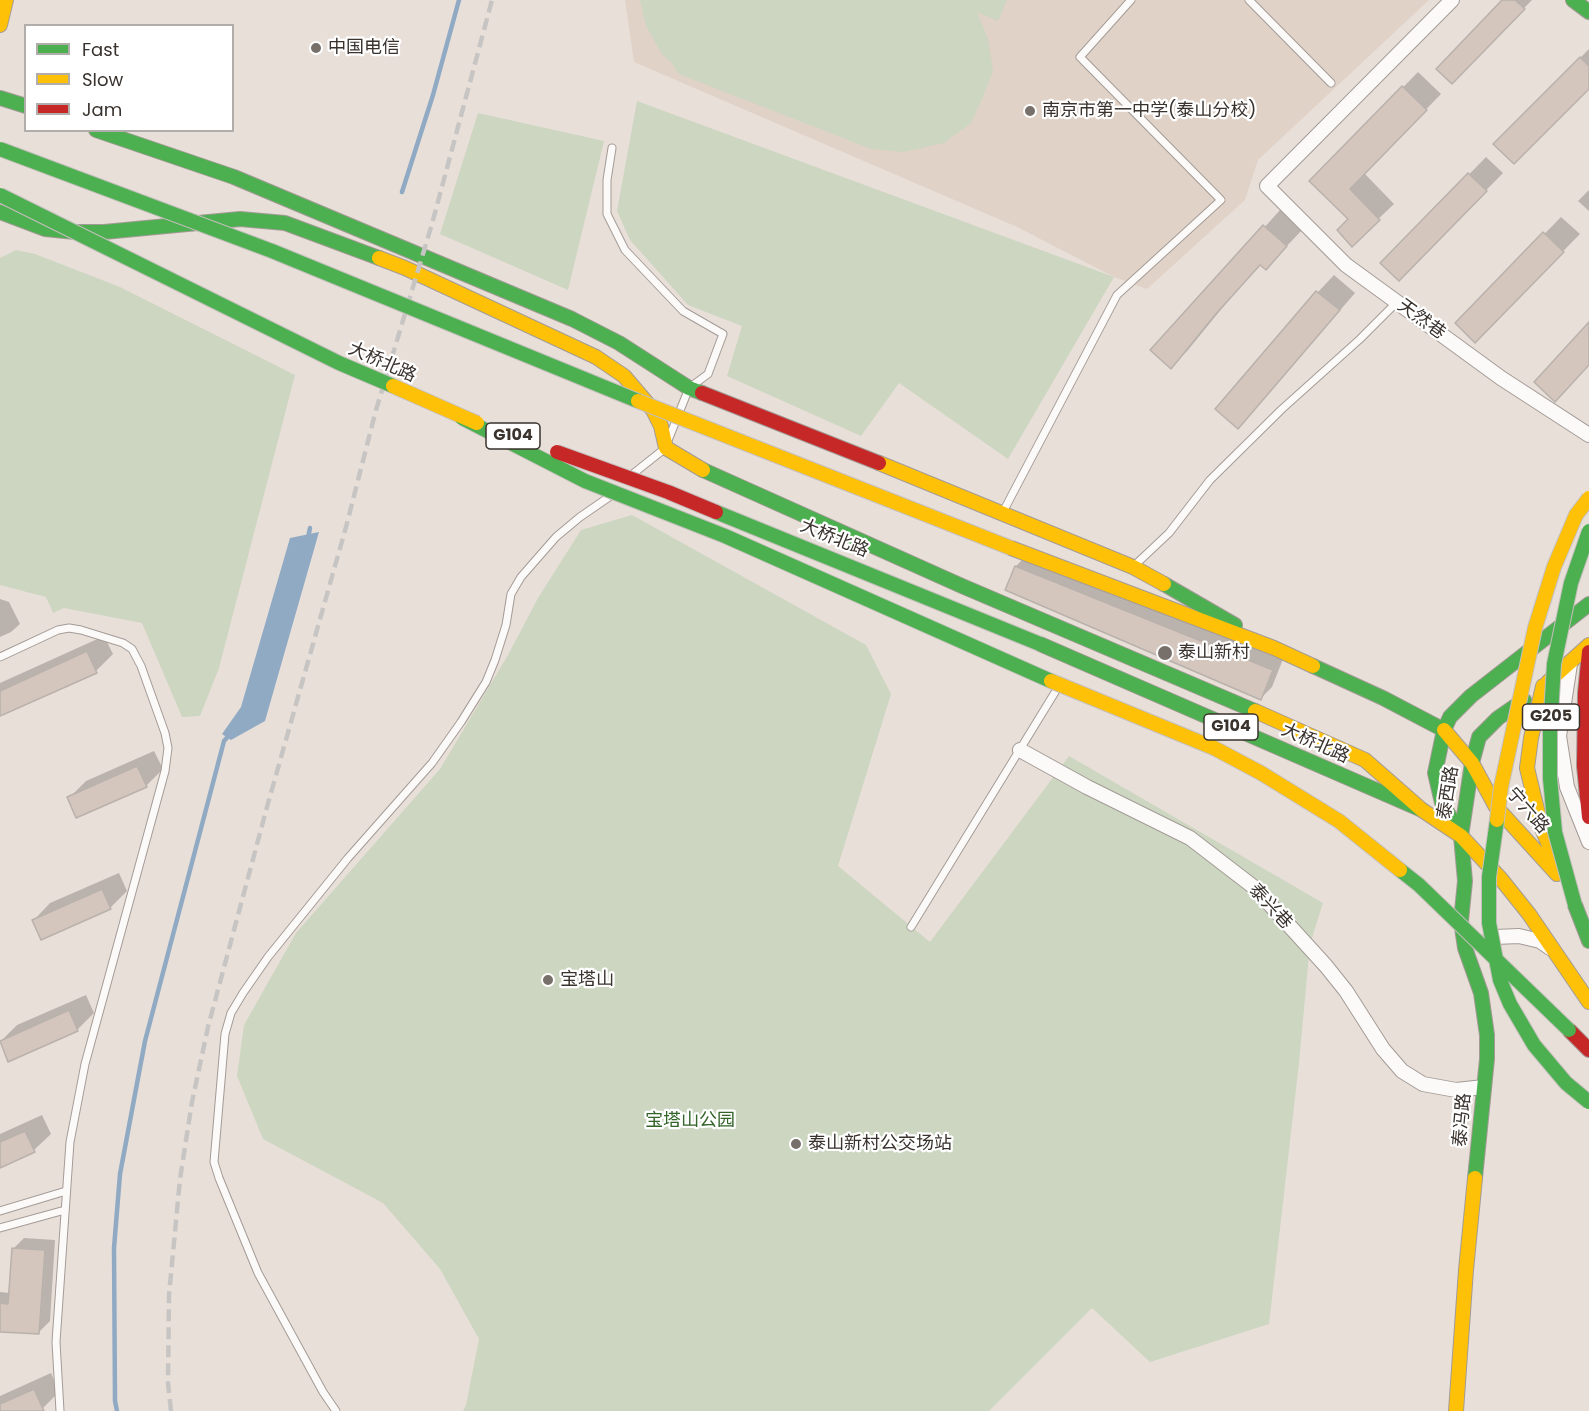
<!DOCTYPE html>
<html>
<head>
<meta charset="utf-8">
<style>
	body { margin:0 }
	#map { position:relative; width:1589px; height:1411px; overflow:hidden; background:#e9dfd9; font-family:Poppins,sans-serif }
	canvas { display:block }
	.legend { position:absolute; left:24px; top:24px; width:210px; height:108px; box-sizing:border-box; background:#fff; border:2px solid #b0adab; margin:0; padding:8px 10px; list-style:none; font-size:18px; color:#39322d }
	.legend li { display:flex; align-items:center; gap:12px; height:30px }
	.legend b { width:30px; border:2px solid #b0adab }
</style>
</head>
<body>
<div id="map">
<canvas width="1589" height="1411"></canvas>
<ul class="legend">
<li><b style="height:8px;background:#4caf50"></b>Fast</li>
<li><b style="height:8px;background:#ffc107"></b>Slow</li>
<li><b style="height:8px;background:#c62828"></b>Jam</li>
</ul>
</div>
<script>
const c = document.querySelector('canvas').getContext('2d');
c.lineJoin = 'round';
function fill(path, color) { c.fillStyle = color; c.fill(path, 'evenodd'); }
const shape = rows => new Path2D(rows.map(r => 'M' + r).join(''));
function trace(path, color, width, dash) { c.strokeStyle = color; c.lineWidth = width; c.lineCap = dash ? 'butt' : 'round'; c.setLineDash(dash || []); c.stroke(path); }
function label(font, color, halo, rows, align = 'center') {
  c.font = font + ' Poppins,"Noto Sans SC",sans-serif'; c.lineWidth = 4.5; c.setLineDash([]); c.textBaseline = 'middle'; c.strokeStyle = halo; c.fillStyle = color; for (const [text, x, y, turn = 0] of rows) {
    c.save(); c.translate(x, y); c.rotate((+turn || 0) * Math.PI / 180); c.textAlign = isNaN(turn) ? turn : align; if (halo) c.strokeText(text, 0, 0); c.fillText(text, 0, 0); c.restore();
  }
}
fill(shape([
	[625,0,1429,0,1258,160,1245,200,1147,289,1114,277,1017,227,634,62]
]), '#e0d2c7');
fill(shape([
	[640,0,1007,0,998,21,977,12,988,39,993,71,982,99,971,123,944,143,903,152,871,149,679,74,671,62,662,54,646,26],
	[637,101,1114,277,1008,459,899,383,861,436,727,376,742,326,688,305,630,240,617,211],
	[478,113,604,141,568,290,440,234],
	[16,250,35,254,120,287,295,375,219,668,200,716,182,717,142,623,64,608,53,613,46,597,0,585,0,258],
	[632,515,866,645,891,694,838,866,930,942,1069,756,1323,903,1310,944,1299,1063,1269,1324,1150,1362,1092,1308,989,1411,463,1411,466,1405,479,1339,440,1269,383,1203,263,1139,237,1076,244,1025,296,933,440,769,508,655,538,598,581,530]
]), '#ccd6c1');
fill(shape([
	[319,532,265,721,231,740,222,734,241,707,290,538]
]), '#90aac4');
fill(shape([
	[1504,0,1532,0,1469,65],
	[1589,49,1589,87,1495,144],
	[1418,72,1441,94,1364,173,1394,204,1352,244,1350,219,1311,181],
	[1486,157,1503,173,1416,262,1383,263],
	[1589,190,1589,211,1578,201],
	[1281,209,1303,229,1282,251,1261,264,1232,296,1188,350,1171,367,1153,350],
	[1561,217,1580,234,1475,341,1457,323],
	[1334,275,1355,293,1254,410,1238,427,1217,409,1318,292],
	[1027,555,1283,659,1272,687,1261,698,1007,590,1016,566],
	[0,599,9,602,20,624,11,632,0,637],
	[104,636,113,654,96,671,0,715,0,683],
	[154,751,163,769,146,786,69,798,86,781],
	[119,873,127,891,110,908,34,920,50,903],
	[86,995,94,1013,77,1030,0,1042,17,1025],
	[42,1115,51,1134,34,1150,0,1166,0,1134],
	[24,1238,55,1240,50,1321,39,1332,0,1330,0,1292,10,1293,13,1249],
	[51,1373,59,1392,42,1409,37,1411,0,1411,0,1396]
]), '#0003');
trace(shape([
	[402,192,433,95,459,0],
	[308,538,310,528],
	[117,1411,115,1401,114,1248,120,1174,145,1041,224,741,231,733]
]), '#90aac4', 4.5);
const building = shape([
	[1502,0,1515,0,1525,9,1452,84,1436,69,1502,0],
	[1580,57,1589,66,1589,89,1514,164,1493,144,1580,57],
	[1402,86,1427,110,1350,189,1380,220,1352,247,1337,230,1348,219,1309,181,1402,86],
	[1468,173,1487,191,1399,281,1380,263,1468,173],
	[1263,225,1287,246,1266,270,1260,265,1215,315,1171,369,1150,350,1263,225],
	[1543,232,1564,252,1475,343,1455,323,1543,232],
	[1316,291,1340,310,1238,429,1215,409,1316,291],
	[1589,322,1589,365,1555,402,1534,382,1589,322],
	[1015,566,1273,670,1261,700,1005,590,1015,566],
	[87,651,97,673,0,716,0,691,87,651],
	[137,766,147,787,76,818,67,797,137,766],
	[102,889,111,909,41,940,32,920,102,889],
	[69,1010,78,1031,8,1062,0,1041,69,1010],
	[25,1131,35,1152,0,1168,0,1142,25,1131],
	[12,1248,45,1250,39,1334,0,1332,0,1303,8,1304,12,1248],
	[34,1389,44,1411,0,1411,0,1404,34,1389]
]);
fill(building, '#d4c6bd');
trace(building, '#b9b1ac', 1.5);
const lane = shape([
	[1249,0,1331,83],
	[612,148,607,180,607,214,625,250,683,311,723,334,708,374,689,388,669,438],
	[634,473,663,450],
	[1004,510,1117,295,1221,200,1080,57,1131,0],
	[1135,565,1169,533,1210,480,1282,409,1360,339,1397,302],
	[0,657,58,630,69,628,81,630,123,643,132,649,141,666,165,733,168,748,165,771,85,1064,70,1142,56,1342,60,1411],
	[911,927,1057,689],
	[0,1211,66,1191],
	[0,1228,65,1210],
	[336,1411,323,1392,258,1273,219,1178,214,1162,225,1034,231,1013,243,993,268,957,348,858,432,763,461,722,486,682,495,660,506,625,511,594,521,577,556,537,580,517,609,497]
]);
const street = shape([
	[1452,0,1267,186,1346,265,1501,378,1589,435],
	[1570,664,1559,736,1567,787,1589,842],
	[1020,750,1087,787,1190,838,1255,888,1326,966,1346,991,1383,1049,1402,1071,1423,1084,1456,1090,1484,1087],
	[1486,942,1495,937,1519,936,1540,941,1550,948]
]);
const fast = shape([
	[1573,0,1589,12],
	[0,98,26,106],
	[96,130,234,177,572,319,619,343,689,388,702,393],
	[0,212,45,229,75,232,104,232,240,219,285,223,379,258],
	[703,470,962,586,1255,711],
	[1164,584,1235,625],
	[1040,644,1422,810],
	[1313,666,1383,698,1444,730],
	[1460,834,1442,803,1435,773,1444,730,1450,717,1471,696,1589,604],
	[1575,905,1589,941],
	[1475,1178,1487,1059,1487,1035,1481,993,1465,948,1461,921,1465,881,1461,836,1472,763,1479,737,1498,718,1524,700]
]);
const slow = shape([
	[0,25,6,0],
	[379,258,405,268,596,357,624,376,653,410,661,426,666,448,703,470],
	[879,463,1133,567,1164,584],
	[1011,548,1274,648,1313,666],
	[1548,682,1589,645],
	[1543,686,1531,738,1527,768,1541,826,1556,862],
	[1255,711,1365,760,1422,810,1461,836,1501,879,1529,914,1589,1002],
	[1444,730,1472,763,1496,807,1557,874],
	[1456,1411,1466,1270,1475,1178]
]);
const jam = shape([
	[702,393,879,463],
	[1589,652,1585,693,1584,766,1589,817],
	[1569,1030,1589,1050]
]);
trace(lane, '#a39b96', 9);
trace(street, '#a39b96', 16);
trace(fast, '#a39b96', 16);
trace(slow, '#a39b96', 16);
trace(jam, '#a39b96', 16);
trace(lane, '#fcfaf9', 7);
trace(street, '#fcfaf9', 14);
trace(fast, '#4caf50', 14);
trace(slow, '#ffc107', 14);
trace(jam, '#c62828', 14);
trace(shape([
	[171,1411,168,1383,169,1295,180,1179,192,1102,208,1027,267,807,346,527,376,410,432,224,492,0]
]), '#c7c5c3', 4.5, [12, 6]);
const fastBridge = shape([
	[0,149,272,251,638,401],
	[0,195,339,363,393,386],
	[462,418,585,481,725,536,1051,681],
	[716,512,1040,644],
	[1497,820,1489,877,1489,923,1500,980,1510,1004,1534,1045,1566,1083,1589,1102],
	[1400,870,1419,885,1569,1030],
	[1575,905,1555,832,1550,778,1550,731,1554,664,1571,583,1589,531]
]);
const slowBridge = shape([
	[393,386,477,423],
	[638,401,1011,548],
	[1051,681,1214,748,1261,773,1339,821,1400,870],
	[1497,820,1501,787,1535,628,1554,567,1576,515,1589,498]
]);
const jamBridge = shape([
	[557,452,668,492,716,512]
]);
trace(fastBridge, '#c4bfbc', 16, []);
trace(slowBridge, '#c4bfbc', 16, []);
trace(jamBridge, '#c4bfbc', 16, []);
trace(fastBridge, '#4caf50', 14);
trace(slowBridge, '#ffc107', 14);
trace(jamBridge, '#c62828', 14);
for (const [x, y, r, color] of [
	[316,48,6,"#776f69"],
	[1030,111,6,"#776f69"],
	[1165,653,8,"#776f69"],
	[548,980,6,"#776f69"],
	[796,1144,6,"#776f69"]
]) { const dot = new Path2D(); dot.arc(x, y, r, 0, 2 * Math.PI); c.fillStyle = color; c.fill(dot); trace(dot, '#fff', 2); }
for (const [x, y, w] of [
	[513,436,54],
	[1551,717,57],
	[1231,727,54]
]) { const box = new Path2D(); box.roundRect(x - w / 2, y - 13, w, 26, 4.5); c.fillStyle = '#fff'; c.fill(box); trace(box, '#39322d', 1.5); }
label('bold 16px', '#39322d', null, [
	["G104",513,436],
	["G205",1551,717],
	["G104",1231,727]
]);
label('18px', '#39322d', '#fff', [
	["中国电信",328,48],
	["南京市第一中学(泰山分校)",1042,111],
	["泰山新村",1178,653],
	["宝塔山",560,980],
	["泰山新村公交场站",808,1144]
], 'left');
label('18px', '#39322d', '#fff', [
	["天然巷",1421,320,36],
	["大桥北路",382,363,24],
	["大桥北路",834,539,22],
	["大桥北路",1315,744,24],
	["泰西路",1449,793,-81],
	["宁六路",1527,811,49],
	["泰兴巷",1270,907,47],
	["泰冯路",1463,1120,-85]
]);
label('18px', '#336428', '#fff', [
	["宝塔山公园",690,1121]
]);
</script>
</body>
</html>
